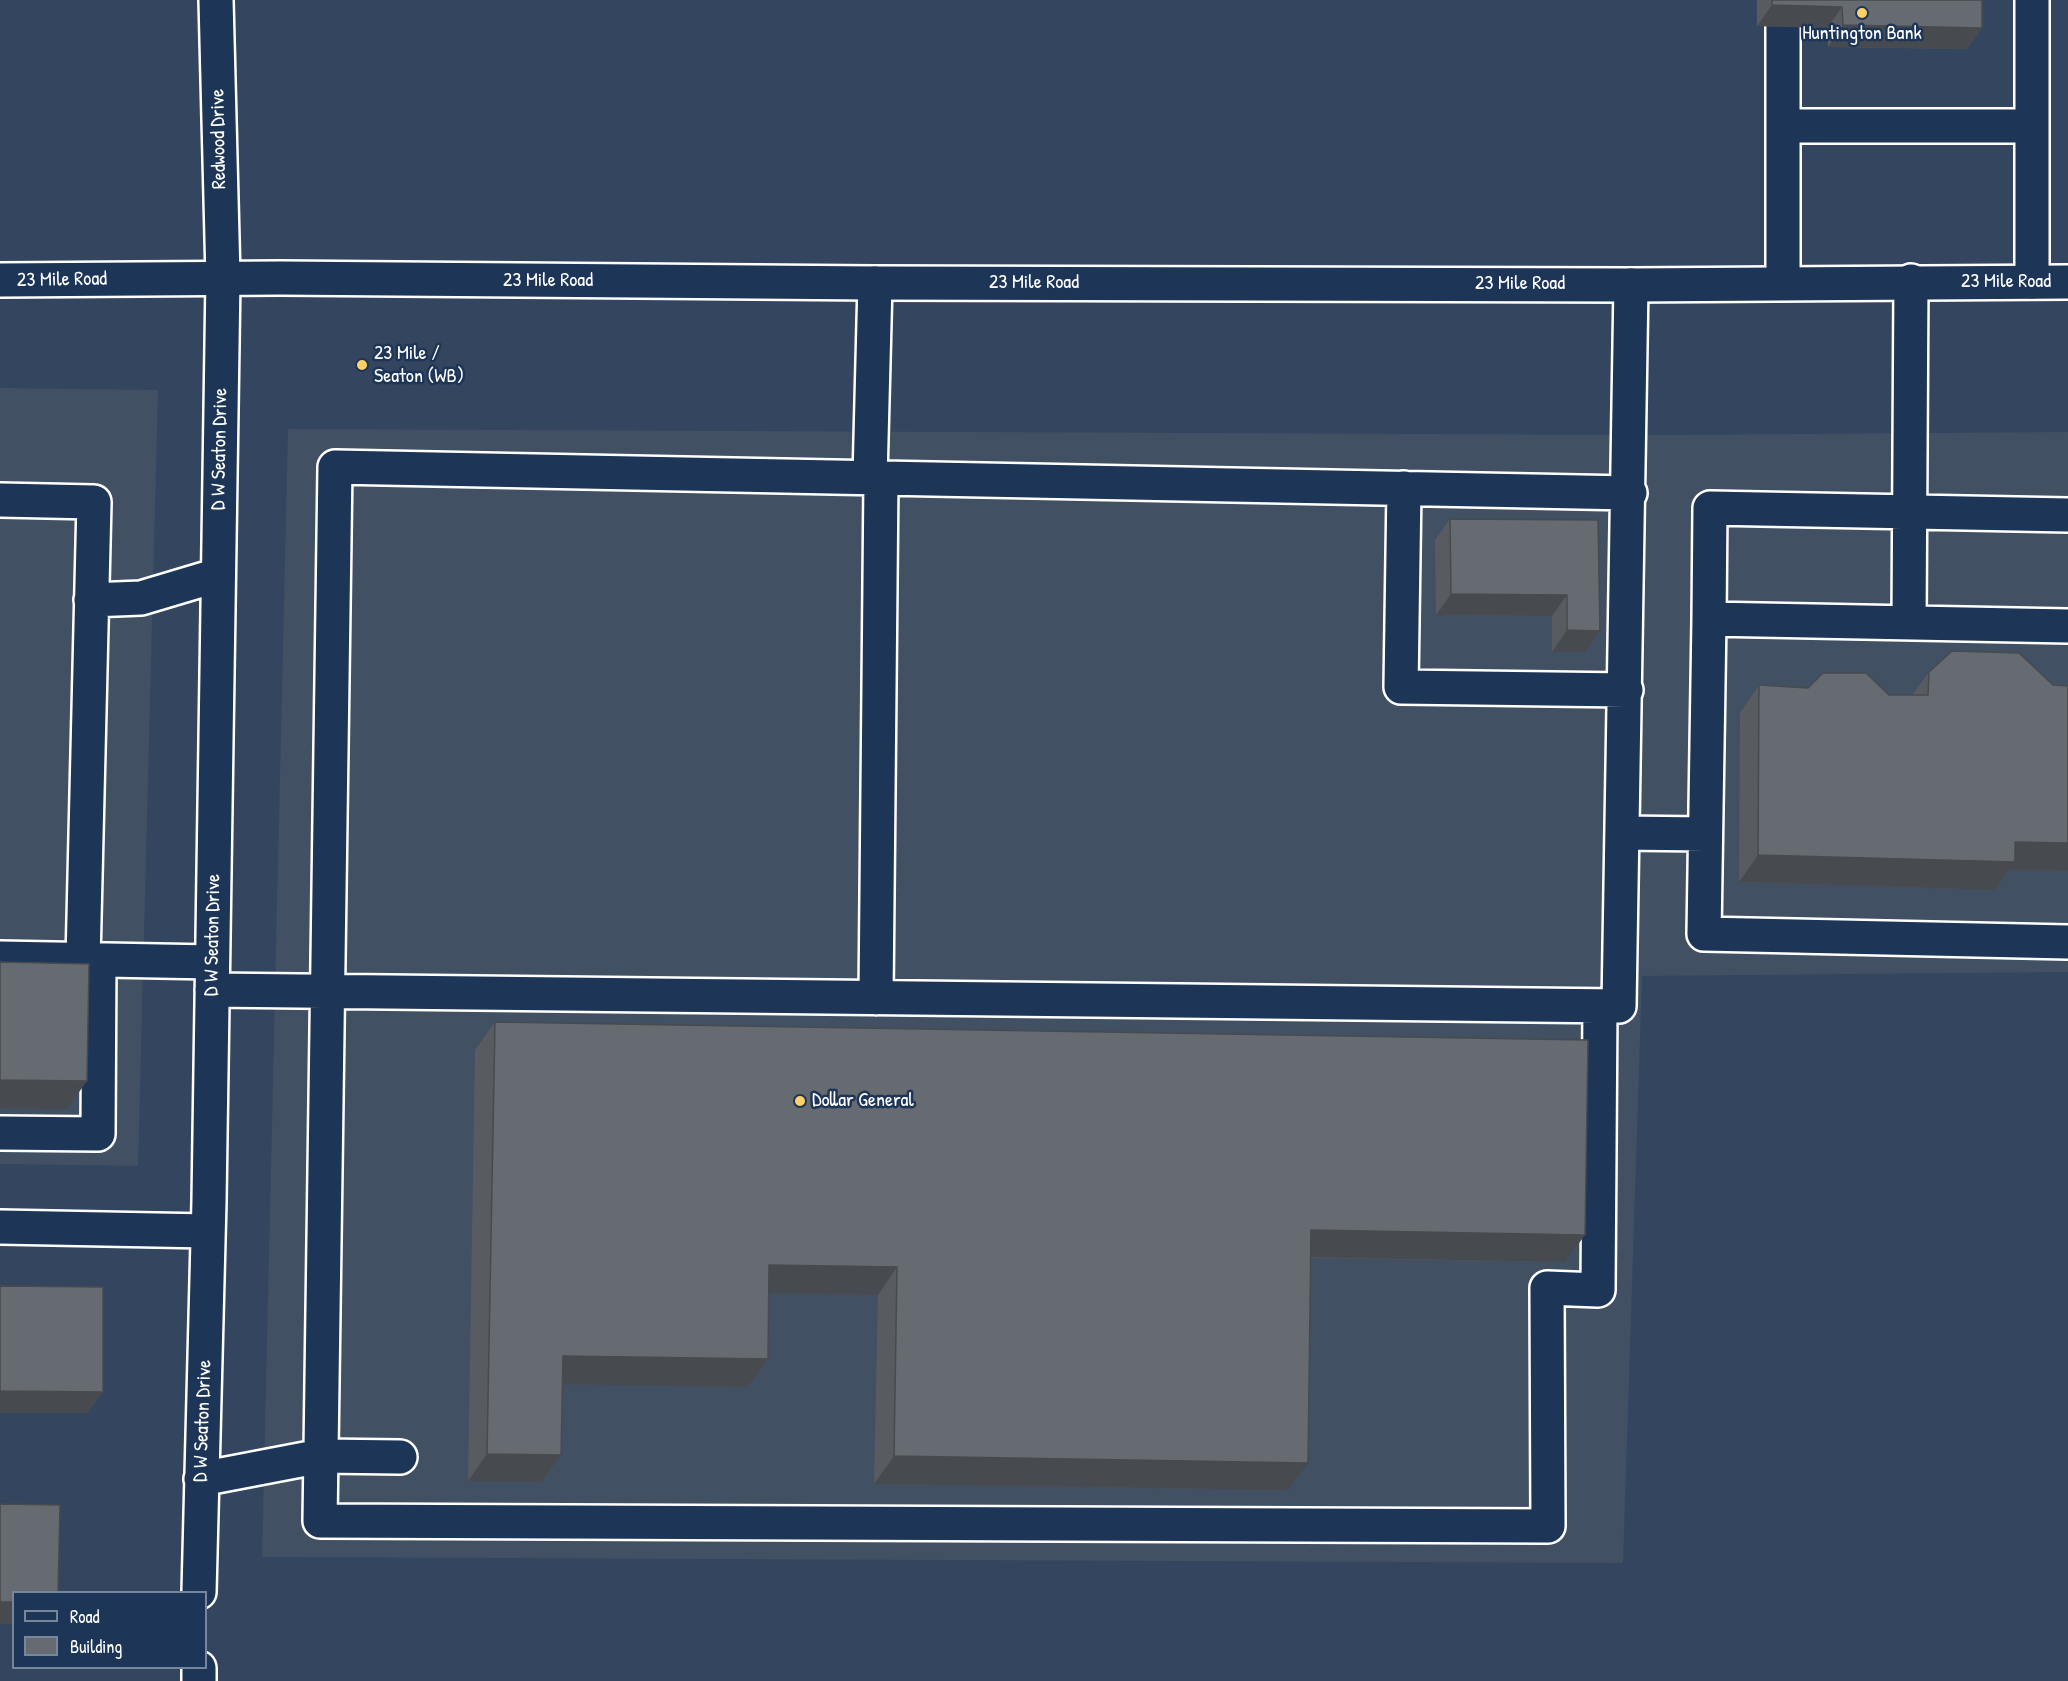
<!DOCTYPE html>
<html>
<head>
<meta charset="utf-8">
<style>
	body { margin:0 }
	#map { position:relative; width:2068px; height:1681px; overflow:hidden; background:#33455f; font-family:"Patrick Hand",sans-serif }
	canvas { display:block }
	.legend { position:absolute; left:12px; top:1591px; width:195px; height:78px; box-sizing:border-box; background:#1d3557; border:2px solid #77869a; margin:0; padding:8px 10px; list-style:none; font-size:18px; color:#fff }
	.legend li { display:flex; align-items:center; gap:12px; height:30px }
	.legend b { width:30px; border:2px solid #77869a }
</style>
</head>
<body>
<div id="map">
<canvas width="2068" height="1681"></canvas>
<ul class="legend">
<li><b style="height:8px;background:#1d3557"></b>Road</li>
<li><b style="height:16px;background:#666b71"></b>Building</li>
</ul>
</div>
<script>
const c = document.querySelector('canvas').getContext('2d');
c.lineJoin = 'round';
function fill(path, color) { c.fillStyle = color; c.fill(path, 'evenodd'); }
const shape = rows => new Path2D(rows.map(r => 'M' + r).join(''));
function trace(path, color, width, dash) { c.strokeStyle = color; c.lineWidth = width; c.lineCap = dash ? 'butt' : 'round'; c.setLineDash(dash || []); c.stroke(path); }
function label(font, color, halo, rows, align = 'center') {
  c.font = font + ' "Patrick Hand",sans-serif'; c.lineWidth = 5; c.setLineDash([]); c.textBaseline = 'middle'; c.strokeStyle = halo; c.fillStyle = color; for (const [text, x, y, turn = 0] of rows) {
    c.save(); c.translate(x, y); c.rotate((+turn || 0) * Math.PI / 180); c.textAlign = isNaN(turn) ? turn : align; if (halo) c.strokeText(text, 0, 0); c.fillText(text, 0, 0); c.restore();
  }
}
fill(shape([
	[0,388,158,390,138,1166,0,1164],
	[288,429,1659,435,2068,432,2068,972,1642,976,1623,1563,262,1557]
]), '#425064');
const minor = shape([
	[2032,0,2032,282],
	[1783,27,1783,283],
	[1783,126,2032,126],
	[870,478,875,283],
	[1404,488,1401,687,1626,690],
	[0,500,94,502,83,960],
	[91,600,141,598,218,575],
	[1709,619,1710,508,2068,515],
	[1909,623,1911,281],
	[2068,626,1709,619,1704,934,2068,942],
	[1622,833,1705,834],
	[0,958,212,962],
	[212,990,1619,1006,1631,285],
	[876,998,881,479],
	[1600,1006,1598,1290,1547,1288,1548,1526,320,1521,335,467,1630,493],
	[0,1133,98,1134,99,960],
	[0,1227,208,1231],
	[201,1479,321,1456,400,1457],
	[199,1592,209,1201,223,278,216,0],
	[199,1681,199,1668]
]);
const major = shape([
	[0,280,280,278,875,283,1631,285,2068,282]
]);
trace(minor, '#fff', 38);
trace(major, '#fff', 38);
trace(minor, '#1d3557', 33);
trace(major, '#1d3557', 33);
fill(shape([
	[1757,0,1982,0,1982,28,1967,49,1828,47,1827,28,1757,26],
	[1450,519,1598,520,1600,631,1585,652,1552,652,1552,616,1436,615,1435,540],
	[1929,672,2053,685,2068,686,2068,871,2009,870,1995,890,1739,882,1740,713,1759,685,1889,695,1912,695],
	[495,1022,1565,1262,1311,1258,1288,1490,874,1484,878,1295,769,1293,768,1359,748,1387,562,1384,561,1455,542,1482,468,1481,475,1050]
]), '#585c61');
fill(shape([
	[1772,5,1842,7,1827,28,1757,26],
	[1843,25,1982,28,1967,49,1828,47],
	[1451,594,1567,595,1552,616,1436,615],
	[1567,630,1600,631,1585,652,1552,652],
	[2015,842,2068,843,2068,871,2009,870,1995,890,1739,882,1758,855],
	[0,1080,87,1081,67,1109,0,1108],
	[1311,1230,1585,1235,1565,1262,1292,1257],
	[769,1265,897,1267,878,1295,750,1293],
	[563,1356,768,1359,748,1387,543,1384],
	[0,1391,103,1392,88,1413,0,1413],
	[487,1454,561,1455,542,1482,468,1481],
	[894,1456,1308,1463,1288,1490,874,1484],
	[0,1602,14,1602,14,1624,0,1624]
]), '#474b4f');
const building = shape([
	[1772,0,1982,0,1982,28,1843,25,1842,7,1772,5,1772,0],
	[1450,519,1598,520,1600,631,1567,630,1567,595,1451,594,1450,519],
	[1952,651,2019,653,2053,685,2068,686,2068,843,2015,842,2015,862,1758,855,1759,685,1808,688,1823,673,1866,673,1889,695,1928,695,1929,672,1952,651],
	[0,962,89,964,87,1081,0,1080,0,962],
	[495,1022,1588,1040,1585,1235,1311,1230,1308,1463,894,1456,897,1267,769,1265,768,1359,563,1356,561,1455,487,1454,495,1022],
	[0,1286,103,1287,103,1392,0,1391,0,1286],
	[0,1504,60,1505,58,1593,14,1593,14,1602,0,1602,0,1504]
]);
fill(building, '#666b71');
trace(building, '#474b4f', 1.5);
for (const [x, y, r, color] of [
	[1862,13,6,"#ffd166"],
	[362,365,6,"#ffd166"],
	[800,1101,6,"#ffd166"]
]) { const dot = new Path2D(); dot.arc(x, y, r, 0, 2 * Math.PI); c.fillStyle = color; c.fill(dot); trace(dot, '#1d3557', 2); }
label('20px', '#fff', '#1d3557', [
	["Huntington Bank",1862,34,"center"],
	["23 Mile /",374,354],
	["Seaton (WB)",374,377],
	["Dollar General",812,1101]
], 'left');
label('20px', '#fff', '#1d3557', [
	["Redwood Drive",219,139,-91],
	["23 Mile Road",62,280,-1],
	["23 Mile Road",548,281],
	["23 Mile Road",2006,282],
	["23 Mile Road",1034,283],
	["23 Mile Road",1520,284],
	["D W Seaton Drive",220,449,-89],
	["D W Seaton Drive",213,935,-89],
	["D W Seaton Drive",203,1421,-88]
]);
</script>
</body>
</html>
